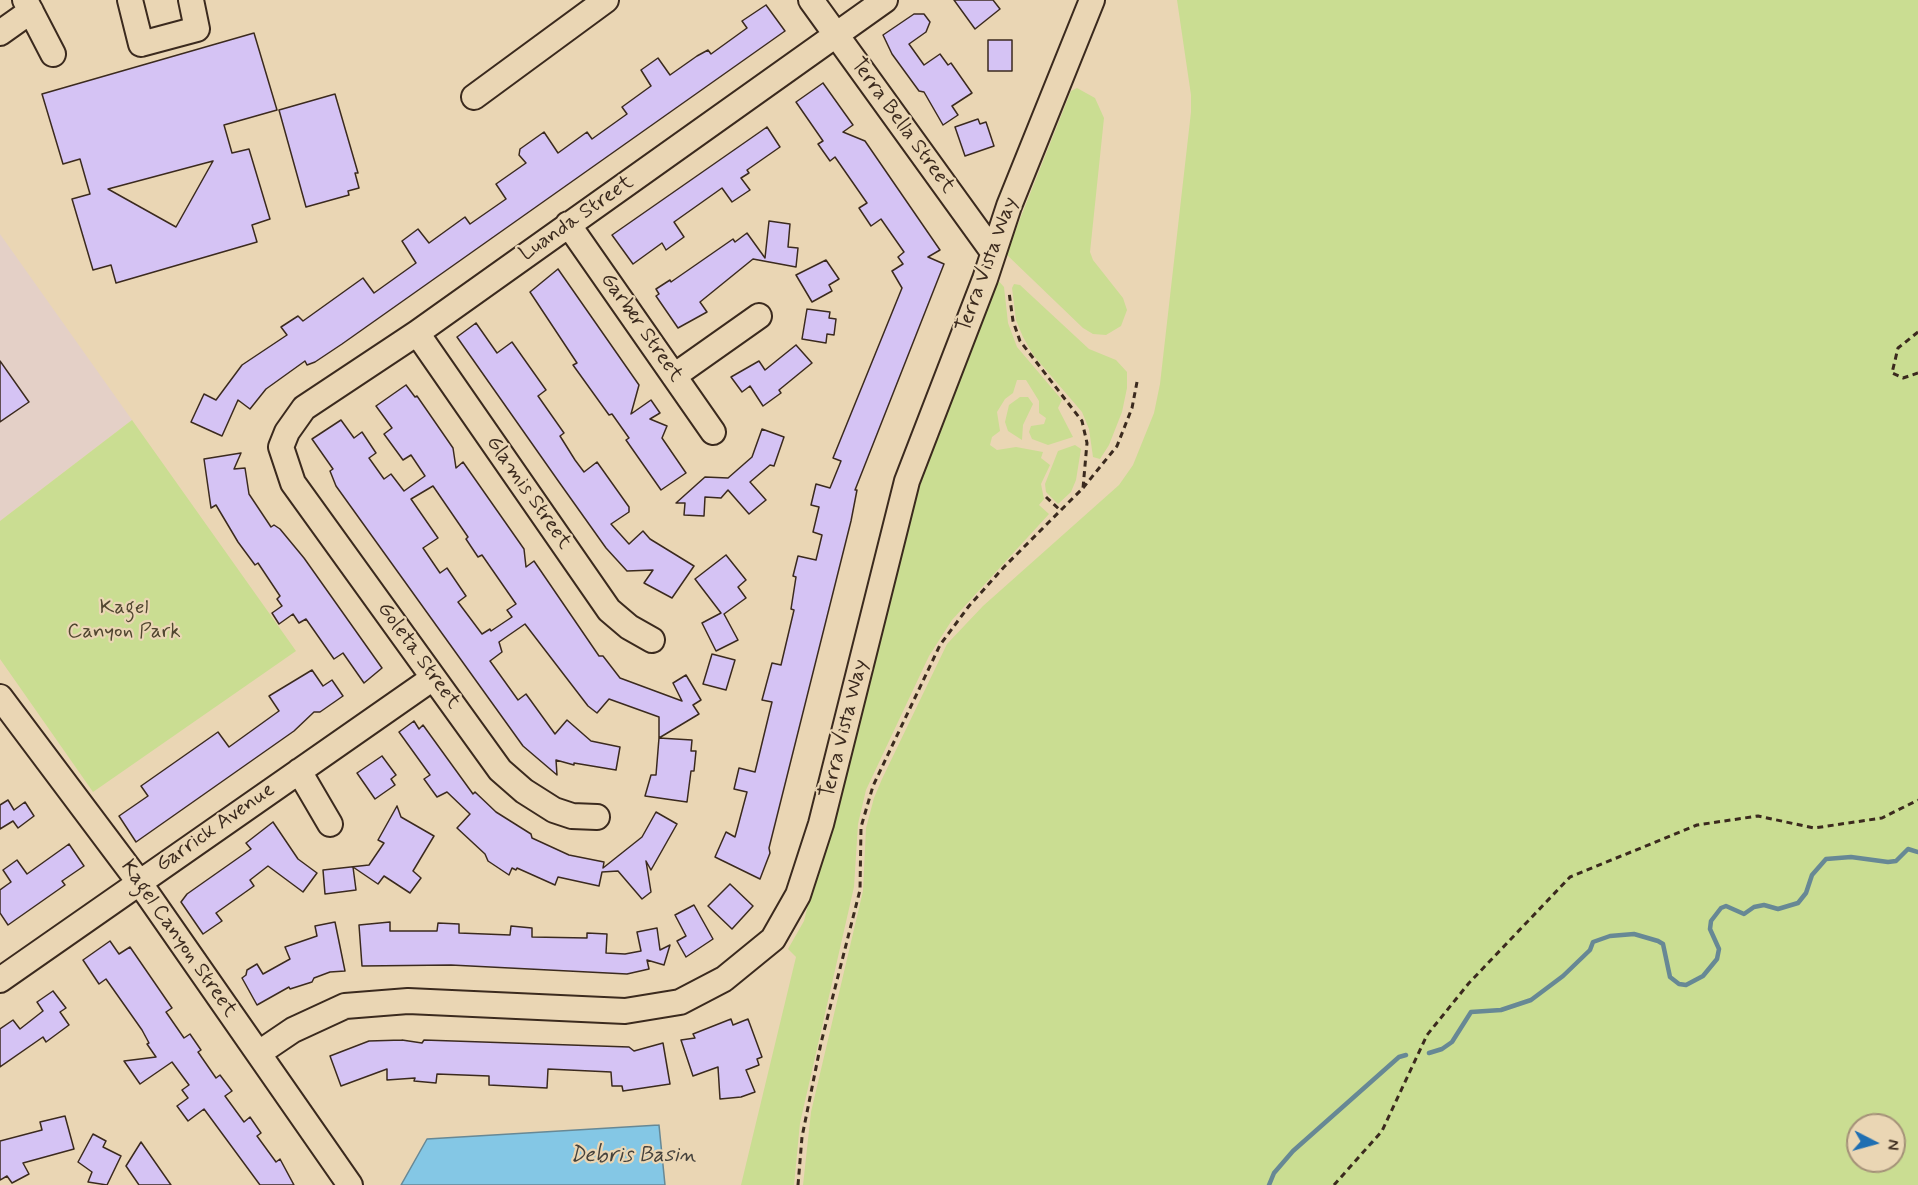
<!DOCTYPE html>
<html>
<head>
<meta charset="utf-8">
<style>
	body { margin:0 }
	#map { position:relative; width:1918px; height:1185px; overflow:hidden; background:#ead6b4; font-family:Mynerve,sans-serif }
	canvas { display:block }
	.north { position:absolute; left:1846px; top:1113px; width:60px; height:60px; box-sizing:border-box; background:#ead6b4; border:2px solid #a49178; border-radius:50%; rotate:96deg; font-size:16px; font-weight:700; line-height:24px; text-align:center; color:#3b2a1e }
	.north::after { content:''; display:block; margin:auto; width:21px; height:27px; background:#1f6fb2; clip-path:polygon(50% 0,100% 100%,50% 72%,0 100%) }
</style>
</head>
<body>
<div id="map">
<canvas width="1918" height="1185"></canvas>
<div class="north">N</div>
</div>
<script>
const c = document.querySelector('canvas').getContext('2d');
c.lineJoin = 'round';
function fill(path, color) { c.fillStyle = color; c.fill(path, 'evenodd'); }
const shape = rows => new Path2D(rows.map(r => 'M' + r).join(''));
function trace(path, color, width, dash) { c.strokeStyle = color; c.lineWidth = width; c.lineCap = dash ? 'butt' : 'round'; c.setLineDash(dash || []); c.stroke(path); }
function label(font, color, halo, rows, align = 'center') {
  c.font = font + ' Mynerve,sans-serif'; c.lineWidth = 4.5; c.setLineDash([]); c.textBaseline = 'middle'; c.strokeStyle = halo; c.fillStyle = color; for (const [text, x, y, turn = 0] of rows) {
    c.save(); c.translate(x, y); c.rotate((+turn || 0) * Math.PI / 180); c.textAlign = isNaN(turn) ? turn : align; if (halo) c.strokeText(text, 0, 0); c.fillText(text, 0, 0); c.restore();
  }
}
fill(shape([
	[0,234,132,420,0,521]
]), '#e4d0c7');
fill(shape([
	[1177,0,1918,0,1918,1185,803,1185,811,1112,863,891,866,828,874,798,882,779,947,644,983,606,1119,485,1133,465,1154,413,1160,384,1191,112,1191,95],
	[1858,1125,1894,1125,1894,1161,1858,1161],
	[1077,88,1095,98,1104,118,1090,252,1093,260,1123,298,1127,310,1121,326,1106,335,1093,334,1083,328,1006,254,1071,91],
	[996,278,1004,287,1008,323,1017,347,1062,400,1058,408,1073,437,1048,445,1032,439,1029,432,1031,426,1044,424,1046,418,1039,413,1039,401,1026,380,1017,380,1013,393,1005,399,997,412,1000,431,992,437,990,445,997,450,1016,447,1043,452,1041,458,1050,465,1041,484,1044,499,1039,505,1049,514,952,620,929,656,866,790,858,824,854,887,800,1123,794,1185,741,1185,796,957,788,949,804,921,904,516],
	[1014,284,1020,285,1089,349,1116,360,1127,372,1127,388,1122,412,1109,445,1100,459,1093,457,1089,429,1082,412,1034,356,1023,337,1016,320,1012,288],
	[1020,397,1028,397,1033,404,1023,425,1022,440,1008,431,1005,422,1009,405],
	[132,420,296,651,93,792,0,659,0,521],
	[1075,445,1081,449,1076,480,1071,492,1058,504,1046,492,1045,484,1058,451]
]), '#cadd92');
const water = shape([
	[659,1125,665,1185,401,1185,427,1139,659,1125]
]);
fill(water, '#84c7e5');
trace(water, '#678895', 1.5);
trace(shape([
	[1429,1053,1442,1049,1452,1042,1471,1012,1501,1010,1531,1000,1563,976,1590,950,1593,942,1610,936,1634,934,1658,941,1663,944,1670,977,1679,984,1686,985,1703,976,1717,959,1719,949,1710,929,1711,921,1721,908,1726,906,1744,914,1754,907,1764,905,1778,909,1798,903,1806,893,1812,875,1826,859,1851,857,1888,862,1896,861,1908,849,1918,852],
	[1269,1185,1274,1173,1293,1151,1399,1057,1406,1055]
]), '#678895', 4.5);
const building = shape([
	[954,0,993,0,1000,9,975,29,954,0],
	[766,5,785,31,342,344,315,362,307,365,305,361,266,389,250,409,238,400,222,436,191,422,204,394,216,400,242,365,287,335,281,327,298,316,303,321,363,278,374,293,416,263,402,241,418,229,429,243,465,217,470,224,506,199,496,184,526,163,519,155,520,149,544,132,558,153,587,132,592,139,627,114,622,107,651,86,641,70,658,58,670,75,697,56,708,50,711,54,747,28,742,21,766,5],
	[914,14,924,14,930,22,926,32,909,44,924,65,940,54,948,65,951,63,972,93,952,106,958,115,943,125,924,92,919,91,892,54,883,35,914,14],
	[254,33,277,110,224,125,232,153,249,149,270,219,252,225,257,242,116,283,111,265,93,270,72,199,90,194,80,159,63,164,42,94,254,33],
	[213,161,176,227,108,189,213,161],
	[988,40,1012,40,1012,71,988,71,988,40],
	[823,83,853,125,843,132,865,141,940,250,928,257,944,264,855,490,857,490,851,521,769,848,770,853,760,879,715,857,726,832,735,837,747,792,734,789,739,768,755,772,772,702,762,700,772,663,781,665,794,610,791,609,796,577,793,576,798,556,816,560,822,535,813,532,819,507,811,505,816,484,830,488,841,461,833,458,902,288,892,271,903,264,898,257,904,252,881,219,871,226,859,208,867,203,835,157,830,161,818,144,823,141,796,102,823,83],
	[335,94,358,173,355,173,359,188,348,191,349,195,306,207,279,110,335,94],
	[978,119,980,124,986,122,994,146,965,156,955,127,978,119],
	[767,127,780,147,747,170,749,173,741,178,750,190,732,202,722,188,674,222,684,237,666,250,662,243,633,264,612,235,767,127],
	[769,221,790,224,788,247,798,248,796,267,753,259,700,302,707,312,678,328,656,296,659,294,656,289,670,280,671,282,733,239,735,242,747,233,765,258,769,221],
	[826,260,839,279,829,285,832,291,812,302,796,275,826,260],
	[558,269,639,385,631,414,651,400,660,413,650,419,667,426,662,438,686,473,661,490,626,440,629,438,612,414,609,415,573,365,577,363,530,292,558,269],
	[807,309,830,312,829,318,836,319,834,335,827,334,826,343,802,339,807,309],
	[476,323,497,353,512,342,546,390,538,396,564,433,560,436,575,460,584,472,597,462,629,507,629,512,611,524,629,544,643,531,650,539,694,566,672,598,644,583,653,570,627,571,606,548,559,482,457,337,476,323],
	[796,345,812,363,779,390,781,393,763,406,750,386,742,392,731,377,759,361,765,370,796,345],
	[0,361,29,402,0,422,0,361],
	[406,385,415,397,417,396,453,448,456,468,463,462,524,549,526,567,534,561,599,656,603,656,620,678,682,701,673,683,686,675,701,700,693,705,699,714,659,738,659,717,609,699,597,713,588,706,525,624,499,642,502,652,490,661,518,700,526,694,555,734,567,720,591,741,620,747,616,770,574,763,574,765,556,760,557,775,523,746,336,486,330,471,333,469,312,439,341,420,354,438,362,432,376,453,369,458,384,479,391,474,404,491,425,476,411,455,403,460,384,434,392,428,376,406,406,385],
	[433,486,468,537,466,539,478,557,482,555,516,604,507,610,512,617,491,631,490,629,482,634,458,602,466,596,447,568,440,573,423,548,438,538,411,499,433,486],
	[762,429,784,437,774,466,770,465,750,482,766,500,749,514,728,490,721,498,705,497,704,516,684,515,685,503,676,503,705,477,728,478,752,457,762,429],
	[241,453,234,469,245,468,249,494,271,527,274,525,280,529,304,558,382,668,364,683,343,653,334,659,306,619,299,623,293,614,279,624,272,613,282,606,277,599,280,596,258,563,255,565,238,542,216,505,211,508,204,459,241,453],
	[726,555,746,580,738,587,746,598,724,614,738,640,716,651,702,623,721,613,695,579,726,555],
	[712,654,735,660,726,690,703,684,712,654],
	[312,670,323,686,332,680,343,696,320,712,314,712,294,731,136,842,119,816,148,796,141,786,218,732,229,747,279,711,269,696,312,670],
	[414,721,419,729,423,725,473,794,475,792,496,812,531,834,532,838,569,855,604,862,603,868,642,837,656,812,677,824,651,870,646,861,651,892,642,899,618,871,602,872,599,886,558,877,555,885,517,868,516,870,512,868,509,875,488,861,485,854,457,828,470,814,447,792,437,797,424,779,430,775,399,732,414,721],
	[659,738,692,740,691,751,696,751,694,771,691,771,687,802,645,796,651,775,656,775,659,738],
	[382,756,396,775,391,779,395,785,375,799,357,773,382,756],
	[8,800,14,810,25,802,34,816,18,828,13,821,0,829,0,805,8,800],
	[397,806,401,817,434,836,413,871,421,878,410,893,384,876,378,884,353,867,356,890,325,894,323,870,369,865,384,843,378,840,397,806],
	[273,822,298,859,317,873,303,892,268,866,250,880,254,886,216,913,222,921,203,934,181,902,187,894,251,849,246,843,273,822],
	[69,844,84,866,62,881,65,885,8,925,0,913,0,890,11,882,3,870,17,860,27,874,69,844],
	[730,884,753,906,732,929,708,906,730,884],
	[694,905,713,939,686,957,677,941,686,936,675,915,694,905],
	[335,922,345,971,330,972,314,978,312,982,290,989,289,987,257,1005,242,978,246,975,247,970,257,964,263,974,290,959,285,947,317,936,315,926,335,922],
	[390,922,390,931,437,931,438,923,459,924,459,933,510,935,511,926,532,928,532,937,587,938,587,933,607,934,606,953,625,954,641,951,637,932,657,928,660,950,670,945,664,965,647,960,649,969,627,974,451,965,362,966,359,925,390,922],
	[110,941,119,954,130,947,172,1008,166,1012,184,1038,190,1034,201,1050,198,1052,216,1078,220,1075,232,1091,225,1096,244,1122,250,1117,261,1133,257,1136,276,1162,280,1159,294,1185,260,1185,204,1109,188,1121,177,1106,188,1098,182,1090,189,1085,172,1062,140,1084,124,1061,156,1057,147,1044,149,1043,142,1030,106,979,99,984,83,960,110,941],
	[53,991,66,1008,60,1012,69,1025,46,1042,43,1037,0,1067,0,1029,13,1020,20,1029,43,1011,37,1002,53,991],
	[731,1019,733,1025,748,1019,762,1057,757,1059,759,1065,746,1070,755,1092,741,1097,720,1099,718,1067,693,1076,681,1040,695,1038,693,1034,731,1019],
	[402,1040,422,1043,424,1040,629,1047,634,1051,663,1043,670,1084,623,1091,622,1086,612,1086,611,1072,548,1069,547,1088,489,1085,489,1076,437,1074,436,1083,414,1081,415,1078,387,1080,387,1069,341,1086,330,1056,369,1041,402,1040],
	[65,1116,74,1149,23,1163,29,1174,12,1183,7,1176,0,1180,0,1141,42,1130,40,1122,65,1116],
	[93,1134,106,1141,103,1147,121,1156,107,1185,88,1182,92,1172,78,1162,93,1134],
	[141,1142,171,1185,139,1185,126,1166,141,1142]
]);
fill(building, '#d5c3f4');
trace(building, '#3b2a1e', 1.5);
const minor = shape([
	[25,0,53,54],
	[130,0,141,44,197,29,191,0],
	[811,0,993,252],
	[0,33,31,11],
	[474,97,606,0],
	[568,224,713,432],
	[417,333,609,610,629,627,652,640],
	[674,376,759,316],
	[0,697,139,882,350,1185],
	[299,771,330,824],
	[597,817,572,816,554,810,524,791,500,770,293,483,281,447,287,432,304,408,417,333,885,0],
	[0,980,433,678],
	[259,1053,293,1030,345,1006,408,1001,625,1011,680,1002,724,979,773,939,798,895,821,824,907,481,985,279,1009,206,1092,0]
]);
trace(minor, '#3b2a1e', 28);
trace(shape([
	[1918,332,1898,348,1892,373,1903,378,1918,373],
	[1083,488,1117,446,1132,408,1137,382],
	[1046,497,1060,510],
	[798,1185,802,1137,821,1043,860,890,861,827,873,786,940,645,969,606,1004,567,1083,488,1087,443,1082,421,1020,341,1013,321,1009,292],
	[1334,1185,1382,1131,1427,1035,1469,983,1570,877,1697,825,1758,816,1814,828,1882,818,1918,800]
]), '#3b2a1e', 3, [6, 4.5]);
trace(minor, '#ead6b4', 24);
label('21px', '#3b2a1e', '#ead6b4', [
	["Terra Bella Street",902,126,54],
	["Luanda Street",577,219,-35],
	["Terra Vista Way",988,265,-70],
	["Garber Street",641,328,55],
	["Glamis Street",528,493,55],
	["Goleta Street",418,656,54],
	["Terra Vista Way",845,729,-76],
	["Garrick Avenue",216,828,-35],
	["Kagel Canyon Street",178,939,55]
]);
label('21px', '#50452f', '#ead6b4', [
	["Kagel",124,609],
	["Canyon Park",124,633]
]);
label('italic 22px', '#46423c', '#ead6b4', [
	["Debris Basin",633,1156]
]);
</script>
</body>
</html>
